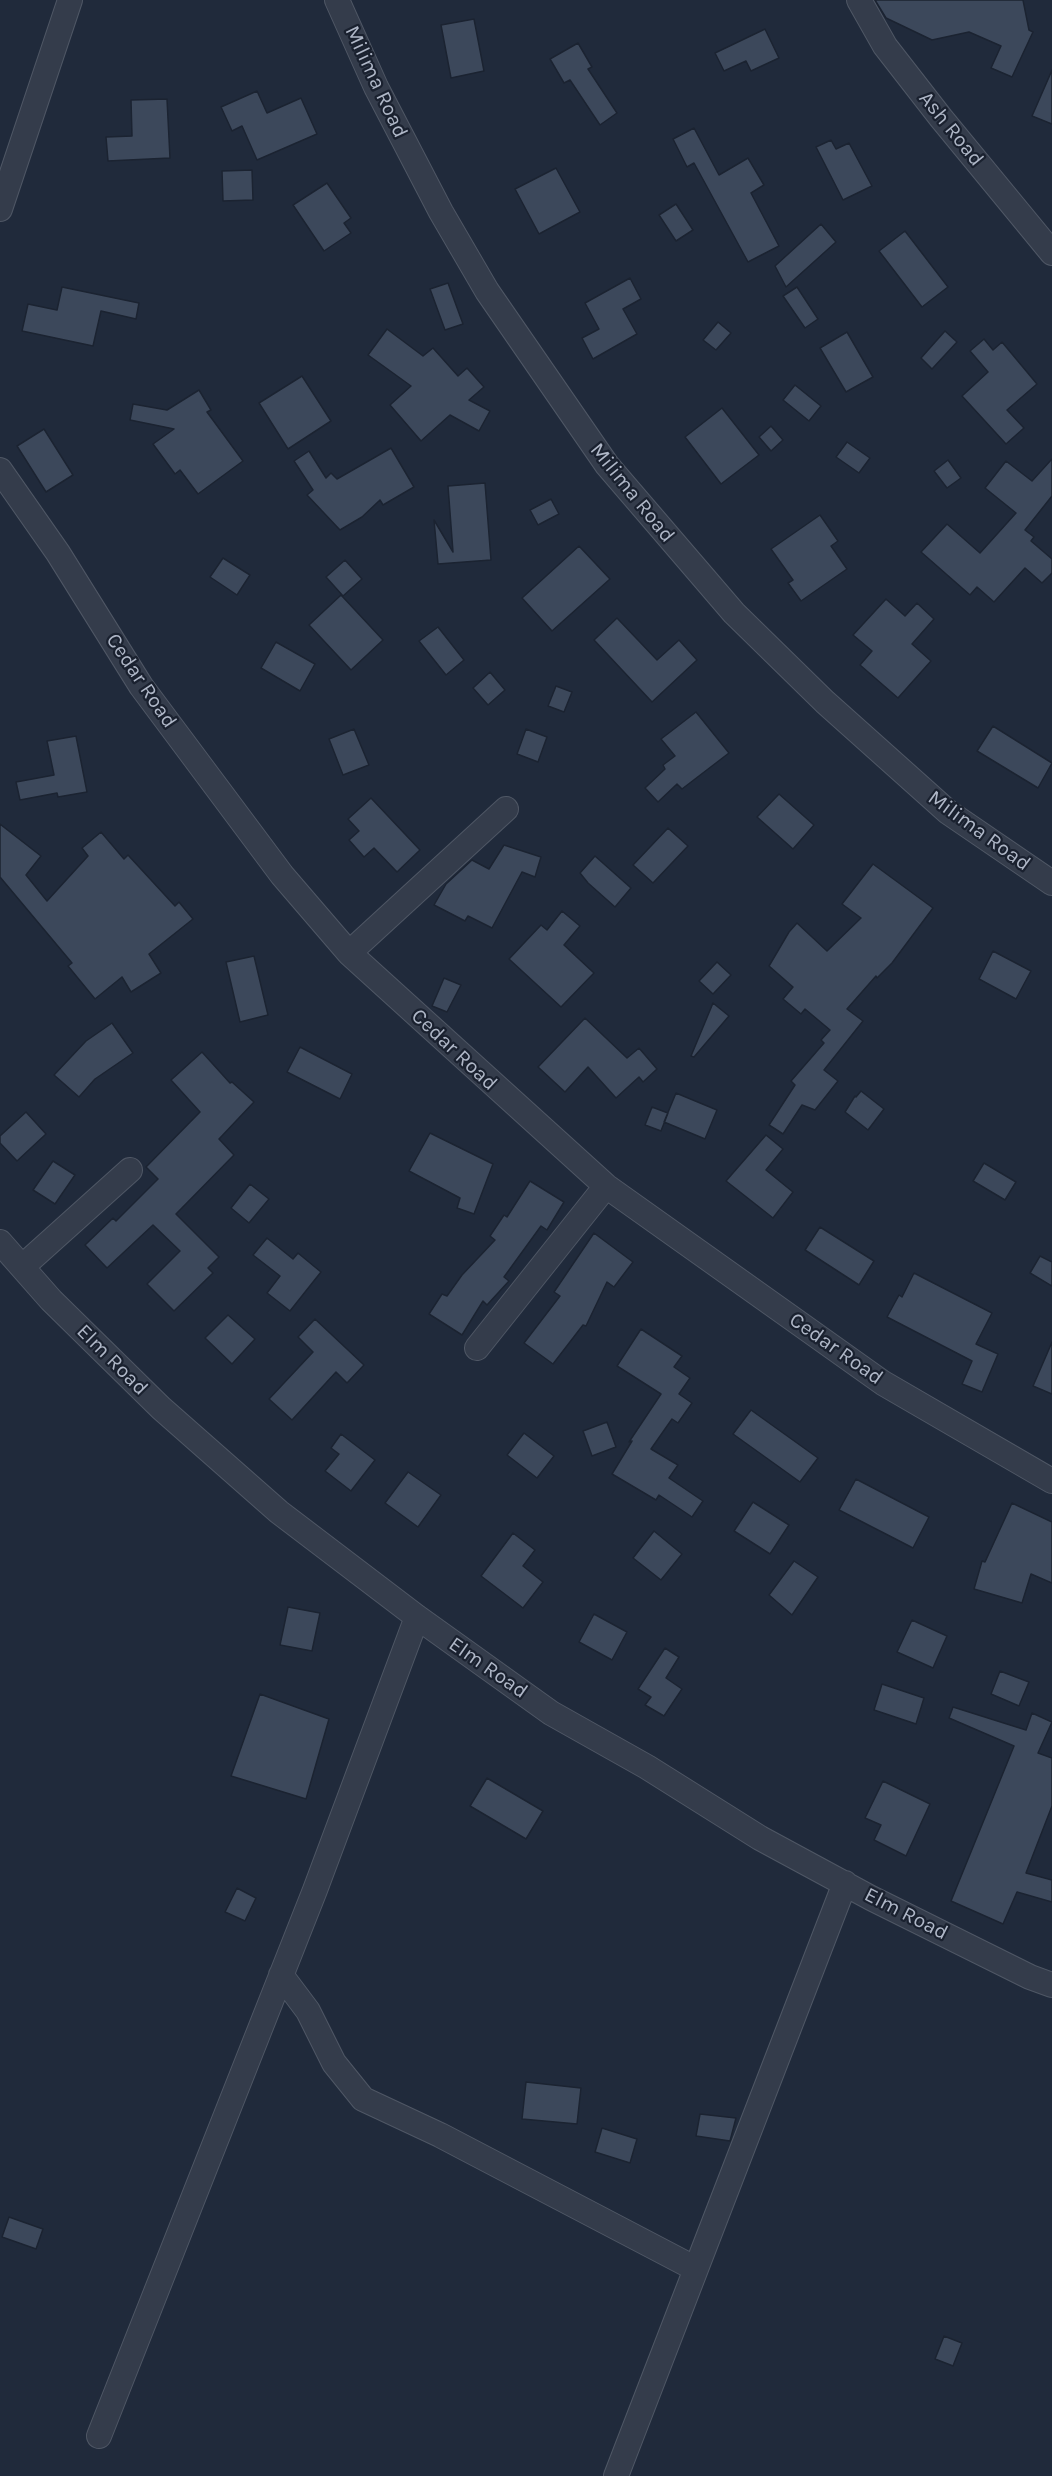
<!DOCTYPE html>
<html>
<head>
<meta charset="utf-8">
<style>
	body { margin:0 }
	canvas { display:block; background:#202a3b }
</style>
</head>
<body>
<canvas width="1052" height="2476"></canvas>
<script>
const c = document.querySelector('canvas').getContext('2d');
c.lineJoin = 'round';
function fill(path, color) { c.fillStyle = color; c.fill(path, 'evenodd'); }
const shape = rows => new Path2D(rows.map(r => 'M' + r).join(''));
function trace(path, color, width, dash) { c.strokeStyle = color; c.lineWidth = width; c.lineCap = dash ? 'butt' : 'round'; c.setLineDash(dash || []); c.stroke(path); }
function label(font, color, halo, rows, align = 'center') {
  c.font = font + ' Karla,sans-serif'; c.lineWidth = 4.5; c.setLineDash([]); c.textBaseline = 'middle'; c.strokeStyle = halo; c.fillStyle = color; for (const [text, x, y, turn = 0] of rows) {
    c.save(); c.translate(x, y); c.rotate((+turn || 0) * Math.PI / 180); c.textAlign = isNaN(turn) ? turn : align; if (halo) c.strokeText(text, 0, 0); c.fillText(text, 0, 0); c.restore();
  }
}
const building = shape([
	[875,0,1023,0,1029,30,1033,32,1012,77,991,68,1001,46,969,32,932,40,886,18,875,0],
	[474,19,484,71,451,78,441,25,474,19],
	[765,29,779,58,751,71,746,61,724,71,715,53,765,29],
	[578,43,592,67,588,69,617,113,600,125,570,80,564,83,550,59,578,43],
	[1052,70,1052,124,1032,116,1052,70],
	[257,91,267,113,301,98,317,134,257,160,242,126,232,131,221,107,257,91],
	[167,99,170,158,108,161,106,137,132,136,131,100,167,99],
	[694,128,719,175,748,158,764,185,751,193,779,246,748,262,694,163,687,167,673,139,694,128],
	[831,140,836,149,849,143,872,186,843,200,816,147,831,140],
	[556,168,580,212,539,234,515,189,556,168],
	[252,170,253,200,223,201,222,171,252,170],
	[327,183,351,218,344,223,351,233,324,251,293,205,327,183],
	[676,204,693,230,676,241,659,215,676,204],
	[821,224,836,242,786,287,775,266,821,224],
	[905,231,948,287,922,307,879,251,905,231],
	[630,278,641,299,623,309,637,334,593,359,582,338,599,329,585,303,630,278],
	[448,283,463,324,445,330,430,289,448,283],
	[62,287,139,303,136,319,101,311,93,346,22,331,28,304,57,310,62,287],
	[797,287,818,319,805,328,783,296,797,287],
	[718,322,731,333,716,350,703,340,718,322],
	[387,329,423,356,433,348,458,376,467,368,484,387,469,400,490,411,479,431,450,415,421,441,390,405,411,386,368,355,387,329],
	[945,331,957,342,932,369,921,358,945,331],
	[847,332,873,377,846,392,820,348,847,332],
	[984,339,993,350,1002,342,1037,384,1007,410,1024,428,1006,444,962,396,988,372,970,351,984,339],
	[302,376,331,421,288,449,259,403,302,376],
	[795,385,821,406,809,421,783,400,795,385],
	[199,390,211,410,207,412,243,461,198,494,180,470,175,474,153,444,174,429,130,420,133,404,167,410,199,390],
	[722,408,759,455,721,484,685,437,722,408],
	[771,426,783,440,771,451,759,437,771,426],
	[44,429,73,475,46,492,17,446,44,429],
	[847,442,870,458,859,473,836,457,847,442],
	[391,448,414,487,383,505,380,500,362,517,340,530,307,495,313,490,294,461,309,451,326,478,331,473,337,479,391,448],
	[1052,459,1052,496,1025,530,1034,537,1031,541,1052,559,1052,573,1042,583,1025,568,994,602,977,587,970,595,921,552,947,524,980,553,1016,513,985,488,1006,461,1032,481,1052,459],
	[948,460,961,478,947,488,934,471,948,460],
	[485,483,491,560,438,564,434,520,453,552,448,486,485,483],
	[551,499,559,514,538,525,530,510,551,499],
	[820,515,838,541,831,546,847,569,801,601,788,583,793,580,771,549,820,515],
	[579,546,610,579,552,631,522,598,579,546],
	[223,558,250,575,237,595,210,577,223,558],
	[345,560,362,579,343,596,326,577,345,560],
	[341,595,383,640,351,670,309,625,341,595],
	[886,599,905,616,917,603,934,619,912,644,931,661,898,698,860,665,872,651,853,635,886,599],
	[617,618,657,660,679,640,697,660,652,702,594,640,617,618],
	[438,627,464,660,446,675,419,641,438,627],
	[276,642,315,664,300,691,261,668,276,642],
	[490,672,505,690,488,705,473,688,490,672],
	[556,686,572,692,564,712,548,706,556,686],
	[696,712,729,753,682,789,677,784,658,802,645,788,665,769,663,765,675,756,661,739,696,712],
	[993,726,1052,763,1038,788,977,751,993,726],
	[354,729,369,765,343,775,329,739,354,729],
	[526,729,547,737,538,762,517,754,526,729],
	[76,736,87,792,58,797,57,793,20,800,16,782,54,775,47,741,76,736],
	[779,794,814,825,793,849,757,817,779,794],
	[371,798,420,850,397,872,374,848,364,857,349,840,359,831,348,819,371,798],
	[0,824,41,856,26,875,47,901,88,856,82,848,101,832,124,859,128,855,175,906,179,902,193,919,149,954,161,973,131,992,122,977,95,999,68,966,72,963,0,877,0,824],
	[668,828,688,846,653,883,633,865,668,828],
	[504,845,541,857,535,877,522,872,492,928,468,916,465,921,434,905,446,884,472,860,489,869,504,845],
	[595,856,631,888,615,907,588,883,580,873,595,856],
	[873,864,933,908,892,963,877,978,876,976,847,1009,863,1021,824,1070,838,1081,815,1110,802,1105,783,1134,769,1125,795,1085,791,1081,824,1043,821,1040,830,1030,805,1009,801,1014,783,999,793,987,769,966,789,932,797,923,827,951,861,918,842,904,873,864],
	[562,911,580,926,564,945,594,973,561,1007,509,959,541,925,547,930,562,911],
	[993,951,1031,971,1016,999,979,979,993,951],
	[254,956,268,1015,240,1022,226,962,254,956],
	[717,962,731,975,713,994,699,981,717,962],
	[444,978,461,985,447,1012,432,1006,444,978],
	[713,1003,729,1016,694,1057,691,1056,713,1003],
	[585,1018,627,1058,639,1048,657,1069,643,1082,639,1077,616,1098,588,1067,565,1092,538,1067,585,1018],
	[112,1023,133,1053,95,1079,79,1097,54,1075,86,1041,112,1023],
	[300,1047,352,1074,340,1099,287,1072,300,1047],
	[202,1052,230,1083,232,1082,254,1102,219,1139,234,1155,176,1214,219,1257,208,1268,213,1273,174,1311,147,1284,180,1251,153,1225,107,1268,85,1245,113,1218,116,1221,158,1179,146,1167,200,1112,171,1080,202,1052],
	[861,1091,884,1109,868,1130,845,1112,855,1096,856,1097,861,1091],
	[676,1093,717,1110,705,1139,664,1122,676,1093],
	[652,1107,668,1113,661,1131,645,1125,652,1107],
	[26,1112,46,1134,17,1161,0,1143,0,1136,26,1112],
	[430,1133,493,1164,474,1214,457,1208,460,1198,409,1171,430,1133],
	[766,1135,783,1149,766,1170,793,1192,773,1218,726,1181,766,1135],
	[53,1161,75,1175,55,1204,33,1190,53,1161],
	[984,1163,1016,1182,1005,1200,973,1181,984,1163],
	[530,1181,564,1202,547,1230,541,1226,504,1277,509,1281,487,1305,483,1301,462,1335,429,1314,442,1294,447,1296,462,1275,495,1240,490,1236,504,1215,507,1217,530,1181],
	[250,1184,269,1199,249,1223,231,1208,250,1184],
	[820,1227,874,1261,859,1285,805,1250,820,1227],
	[594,1233,633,1262,614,1287,607,1282,586,1326,583,1325,553,1364,524,1343,560,1296,554,1292,594,1233],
	[267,1238,293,1259,298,1253,321,1272,290,1311,267,1293,280,1276,253,1255,267,1238],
	[1040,1256,1052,1262,1052,1286,1030,1273,1040,1256],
	[914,1273,992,1313,976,1344,998,1354,982,1392,962,1384,972,1361,887,1317,899,1295,902,1297,914,1273],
	[228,1315,255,1339,232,1364,205,1338,228,1315],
	[315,1319,364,1365,347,1383,336,1372,292,1420,269,1399,313,1352,298,1337,315,1319],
	[641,1329,682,1356,674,1367,690,1378,679,1394,692,1403,678,1423,672,1419,651,1449,678,1465,669,1478,703,1501,692,1517,659,1495,656,1500,612,1474,632,1441,629,1442,661,1394,617,1366,641,1329],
	[1052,1342,1052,1394,1033,1386,1052,1342],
	[751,1410,818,1458,800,1482,733,1434,751,1410],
	[607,1422,616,1447,592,1456,583,1431,607,1422],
	[524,1433,554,1456,537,1478,507,1455,524,1433],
	[341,1434,375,1460,351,1491,325,1471,339,1454,331,1448,341,1434],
	[408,1472,441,1495,418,1527,385,1503,408,1472],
	[856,1479,929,1517,913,1548,839,1510,856,1479],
	[753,1502,789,1525,770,1554,734,1531,753,1502],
	[1012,1503,1052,1522,1052,1583,1031,1574,1022,1603,974,1589,982,1561,985,1562,1012,1503],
	[654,1531,682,1554,661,1580,633,1558,654,1531],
	[513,1533,535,1550,523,1566,543,1582,523,1608,481,1576,513,1533],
	[794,1561,818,1577,792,1615,769,1595,794,1561],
	[288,1607,320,1613,312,1651,280,1645,288,1607],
	[594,1614,627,1632,612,1660,579,1642,594,1614],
	[912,1620,947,1636,933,1668,897,1652,912,1620],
	[665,1648,679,1657,666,1678,682,1689,664,1716,645,1705,651,1697,638,1689,665,1648],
	[1000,1671,1029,1682,1019,1706,991,1694,1000,1671],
	[882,1684,924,1698,916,1724,874,1710,882,1684],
	[260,1694,329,1719,306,1799,231,1776,260,1694],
	[953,1707,1026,1730,1032,1713,1052,1722,1038,1753,1052,1758,1052,1806,1026,1873,1052,1880,1052,1902,1017,1892,1003,1924,951,1901,1014,1746,949,1718,953,1707],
	[487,1778,543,1811,526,1839,470,1806,487,1778],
	[883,1781,930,1804,906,1856,874,1840,881,1825,865,1818,883,1781],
	[237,1888,256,1898,245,1921,225,1912,237,1888],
	[526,2082,581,2088,577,2124,522,2119,526,2082],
	[700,2114,736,2118,730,2141,696,2136,700,2114],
	[602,2128,637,2139,630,2163,595,2152,602,2128],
	[9,2217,43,2229,36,2249,2,2237,9,2217],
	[944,2336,962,2343,953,2366,935,2359,944,2336]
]);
fill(building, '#3c485b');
trace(building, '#1b2331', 1.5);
const minor = shape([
	[337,0,376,87,441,212,487,291,607,465,734,613,825,702,948,812,1052,883],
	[859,0,885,46,941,118,1052,253],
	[0,209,70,0],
	[0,470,58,553,141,686,282,875,349,953,606,1186,883,1383,1052,1481],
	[349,953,506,809],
	[0,1242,51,1300,161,1408,279,1512,417,1617,551,1713,647,1767,760,1838,871,1898,1030,1977,1052,1985],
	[22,1267,130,1170],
	[477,1348,606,1186],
	[281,1975,308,2011,334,2063,363,2099,440,2135,696,2269],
	[99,2436,315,1890,417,1617],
	[616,2476,845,1883]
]);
trace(minor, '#4f5765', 26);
trace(minor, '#343c4b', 24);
label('21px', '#afb7c7', '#1a212f', [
	["Milima Road",376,82,65],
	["Ash Road",951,129,51],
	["Milima Road",632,493,51],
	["Cedar Road",141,681,56],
	["Milima Road",979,831,36],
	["Cedar Road",454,1050,43],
	["Cedar Road",836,1349,35],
	["Elm Road",112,1360,45],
	["Elm Road",488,1668,35],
	["Elm Road",906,1914,27]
]);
</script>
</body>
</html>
